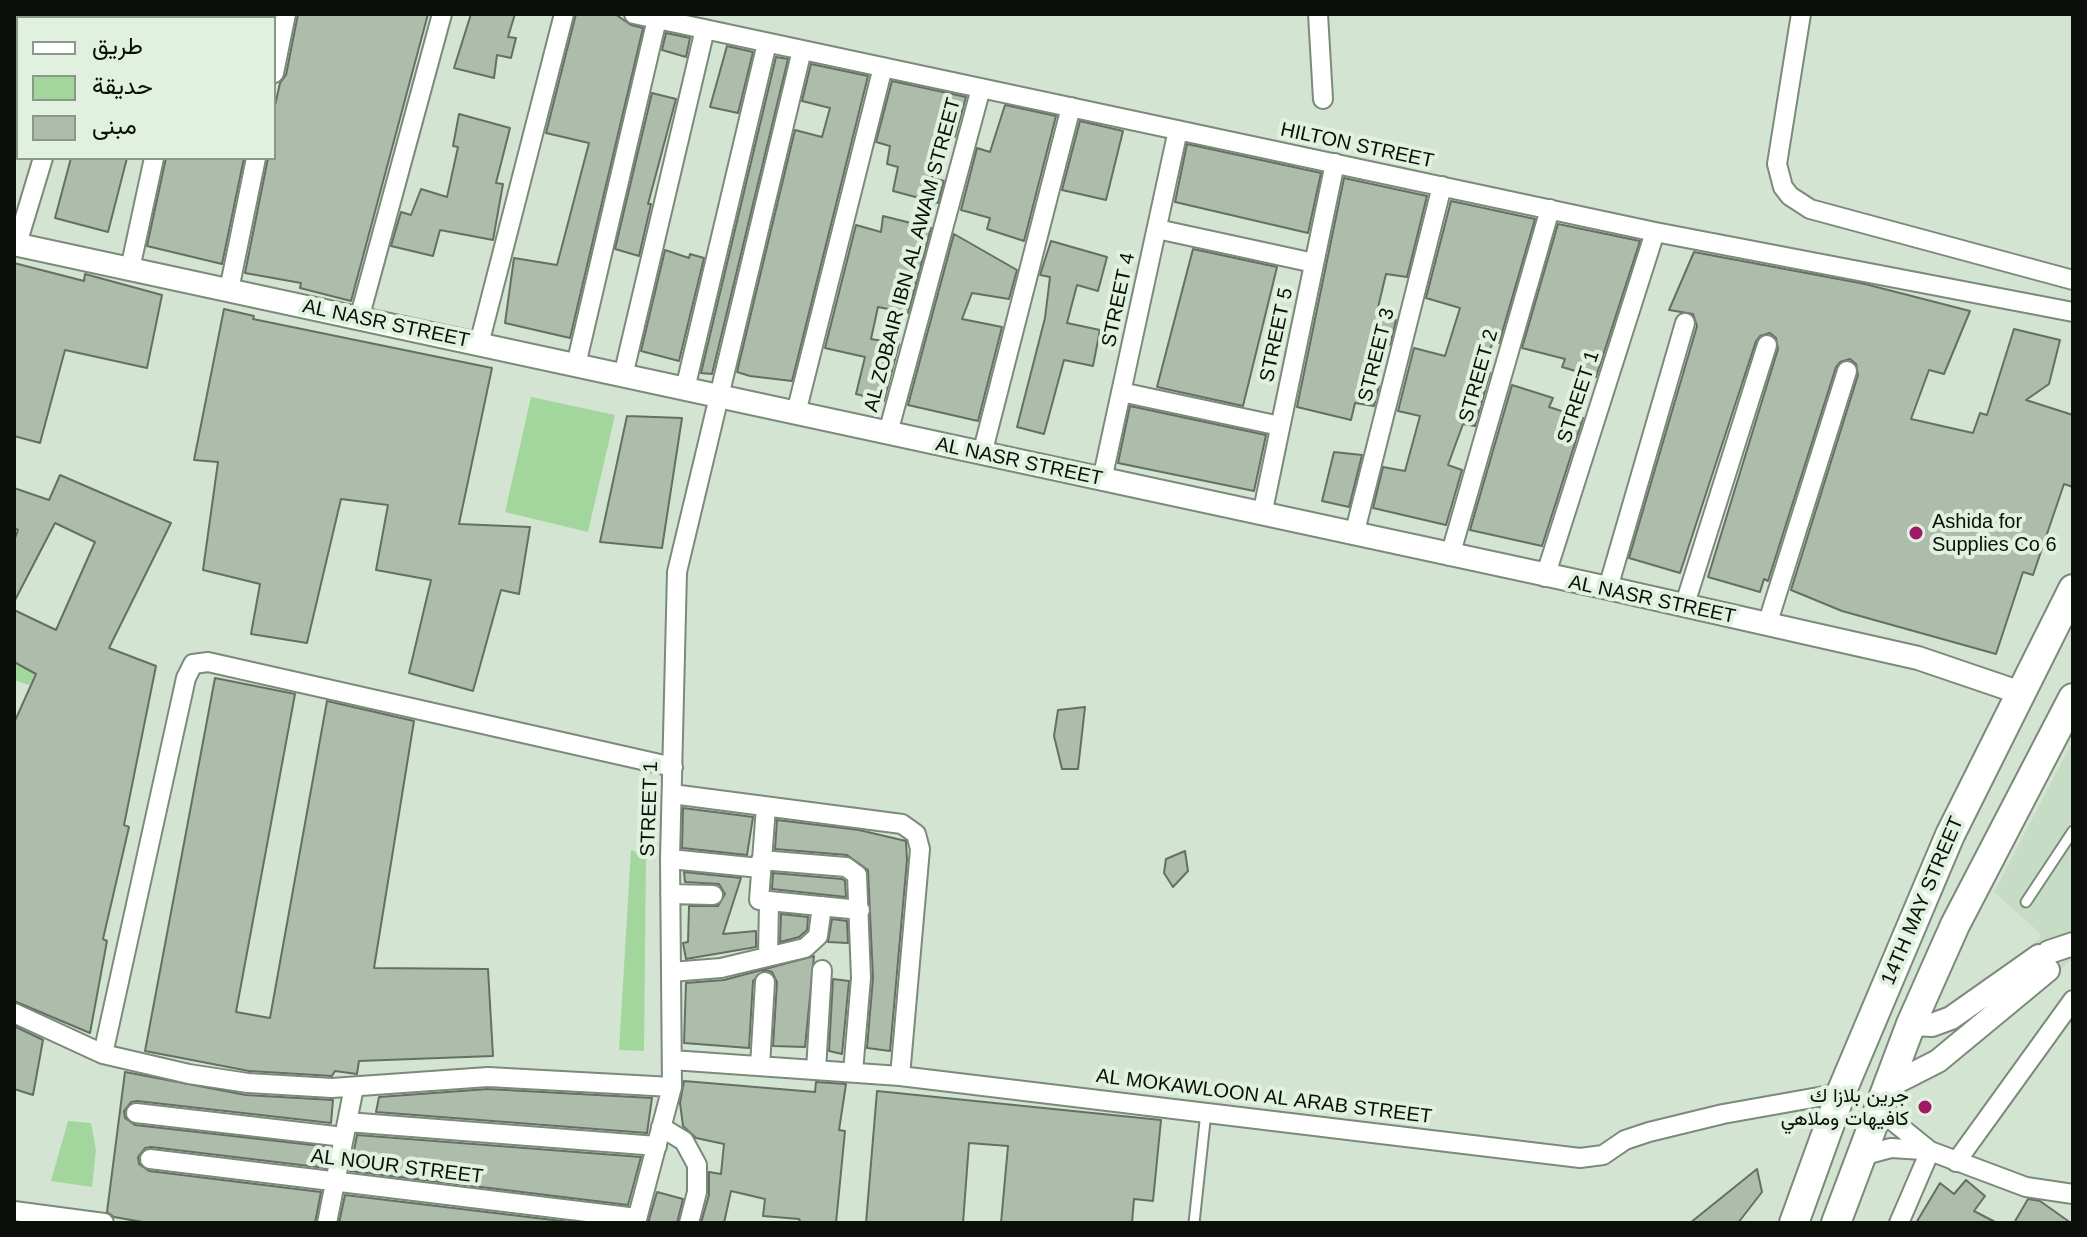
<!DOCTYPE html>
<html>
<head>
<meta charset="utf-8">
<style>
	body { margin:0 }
	#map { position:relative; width:2087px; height:1237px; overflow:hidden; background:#d4e4d2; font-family:Helvetica,Vazirmatn,sans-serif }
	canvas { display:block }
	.frame { position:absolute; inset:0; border:16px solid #0a0f09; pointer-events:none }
	.legend { position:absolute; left:16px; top:16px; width:260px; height:144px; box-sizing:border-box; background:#e1f1df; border:2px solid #8b9789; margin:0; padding:10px 14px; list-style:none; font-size:24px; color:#0a0f09 }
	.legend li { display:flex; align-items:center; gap:16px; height:40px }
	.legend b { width:40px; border:2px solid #8b9789 }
</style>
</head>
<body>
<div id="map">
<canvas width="2087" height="1237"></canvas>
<div class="frame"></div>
<ul class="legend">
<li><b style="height:10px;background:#fff"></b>طريق</li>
<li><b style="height:22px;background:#a3d69d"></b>حديقة</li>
<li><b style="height:22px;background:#adbcab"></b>مبنى</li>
</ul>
</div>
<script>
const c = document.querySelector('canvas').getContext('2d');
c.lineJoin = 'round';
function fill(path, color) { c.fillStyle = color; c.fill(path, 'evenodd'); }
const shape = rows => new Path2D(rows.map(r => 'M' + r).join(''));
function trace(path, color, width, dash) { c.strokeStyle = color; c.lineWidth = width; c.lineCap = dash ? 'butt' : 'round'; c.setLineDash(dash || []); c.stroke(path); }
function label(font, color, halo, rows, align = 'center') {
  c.font = font + ' Helvetica,Vazirmatn,sans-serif'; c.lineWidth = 8; c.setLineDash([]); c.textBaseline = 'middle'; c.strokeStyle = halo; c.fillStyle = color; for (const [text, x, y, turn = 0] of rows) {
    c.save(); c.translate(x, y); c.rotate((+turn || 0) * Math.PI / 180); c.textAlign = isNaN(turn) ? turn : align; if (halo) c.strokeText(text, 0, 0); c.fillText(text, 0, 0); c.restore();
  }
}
fill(shape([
	[2073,741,2073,958,2053,977,2031,945,2040,939,2040,933,1994,892]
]), '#c6dcc4');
fill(shape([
	[531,397,615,415,588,532,505,512],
	[14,664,36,673,29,685,14,680],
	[631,850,646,856,644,1051,619,1050],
	[68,1121,91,1123,96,1150,92,1187,51,1181]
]), '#a3d69d');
const building = shape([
	[298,14,428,14,351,301,300,288,301,283,245,273,268,158,274,158,274,110,280,83,286,75,298,14],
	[471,14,515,14,508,37,516,38,511,58,497,55,494,78,454,68,471,14],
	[576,14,615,14,631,25,643,28,570,338,505,323,514,258,557,265,589,143,546,133,576,14],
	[666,33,690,38,686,57,662,50,666,33],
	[727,46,753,52,738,113,710,107,727,46],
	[776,57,788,59,712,374,701,373,776,57],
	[811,64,868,76,792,381,750,376,737,372,795,130,822,137,830,108,802,101,811,64],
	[892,81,966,97,955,137,943,134,932,178,944,181,938,203,893,191,898,167,887,164,890,146,876,142,892,81],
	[652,93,676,99,648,204,651,204,639,256,615,249,652,93],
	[1005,105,1056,116,1024,241,987,229,990,218,961,210,977,148,990,152,1005,105],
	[459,114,510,128,496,183,503,184,493,240,440,230,433,256,391,246,401,212,411,215,421,189,447,197,458,147,453,146,459,114],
	[1080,121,1123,131,1106,200,1062,190,1080,121],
	[1187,144,1321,173,1308,233,1175,202,1187,144],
	[71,158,127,158,108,232,55,218,71,158],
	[166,158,244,158,222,264,147,246,166,158],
	[1344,178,1427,196,1407,277,1386,274,1376,316,1396,320,1390,345,1370,339,1361,379,1379,386,1374,406,1355,403,1351,420,1297,407,1344,178],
	[1451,201,1535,219,1499,343,1493,341,1483,371,1490,373,1475,426,1463,424,1448,465,1462,470,1446,525,1373,508,1383,467,1405,471,1420,416,1398,411,1414,348,1445,356,1460,308,1426,298,1451,201],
	[883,216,931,228,908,313,878,307,871,339,899,344,884,401,856,394,865,357,825,348,856,225,881,232,883,216],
	[1558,224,1640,241,1596,377,1562,367,1565,359,1522,348,1558,224],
	[954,234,1017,270,1009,299,972,293,962,319,1002,327,978,421,908,405,954,234],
	[1051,241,1107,257,1098,291,1077,285,1067,323,1100,330,1093,366,1064,360,1044,434,1017,427,1045,318,1050,277,1040,275,1051,241],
	[1193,249,1277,267,1243,406,1157,387,1193,249],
	[665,250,689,258,690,254,704,258,679,361,641,351,665,250],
	[1694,252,1865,284,1970,311,1944,374,1929,370,1911,419,1973,433,1980,413,1987,415,2014,329,2060,340,2049,384,2026,400,2073,415,2073,487,2064,484,2033,575,2023,572,1996,654,1842,611,1791,590,1858,375,1856,364,1850,359,1840,362,1836,367,1768,581,1764,579,1760,592,1708,577,1778,349,1776,338,1770,333,1760,336,1756,341,1680,573,1629,558,1697,326,1693,314,1669,310,1694,252],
	[14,263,84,281,85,274,162,295,147,368,65,350,40,443,14,436,14,263],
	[224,309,254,316,253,319,492,368,459,524,530,527,519,594,501,590,473,691,409,673,431,580,376,570,388,505,341,499,307,643,251,634,260,584,203,570,218,462,194,460,224,309],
	[1512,385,1553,398,1549,407,1583,418,1542,546,1470,530,1512,385],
	[1130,406,1266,435,1254,491,1118,463,1130,406],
	[627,416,682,418,662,548,600,542,627,416],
	[1334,452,1362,455,1349,507,1322,501,1334,452],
	[60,475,171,523,109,648,156,666,124,825,129,827,103,939,107,941,90,1033,14,1001,14,723,36,674,14,662,14,610,56,630,95,542,55,523,14,602,14,541,18,530,14,528,14,488,49,500,60,475],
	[215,678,295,694,236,1012,270,1018,327,701,414,721,374,968,488,969,493,1056,359,1061,357,1074,335,1071,332,1076,249,1071,145,1051,215,678],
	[1085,707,1078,769,1062,769,1054,736,1058,710,1085,707],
	[683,808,753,817,747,855,682,848,683,808],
	[777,820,859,830,906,841,907,860,890,1051,867,1048,873,978,868,870,847,855,775,849,777,820],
	[1185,851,1188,871,1173,887,1164,873,1166,859,1185,851],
	[684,872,741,878,723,934,756,931,756,947,686,959,683,943,688,942,689,906,718,906,725,894,719,884,685,882,684,872],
	[773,873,842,879,845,881,846,897,772,889,773,873],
	[781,914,808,917,807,930,799,937,780,942,781,914],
	[832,919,847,921,848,943,828,942,832,919],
	[814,956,805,1047,773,1046,777,982,772,972,765,970,753,981,749,1048,684,1043,686,983,724,980,814,956],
	[833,979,849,981,842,1054,829,1051,833,979],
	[14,1026,43,1040,33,1095,14,1089,14,1026],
	[125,1072,246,1095,333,1100,331,1123,137,1101,131,1102,124,1111,125,1118,135,1125,330,1147,326,1168,151,1147,145,1148,138,1157,139,1164,149,1171,321,1192,315,1223,148,1223,114,1217,107,1212,125,1072],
	[684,1081,815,1092,816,1082,846,1084,839,1130,845,1131,836,1223,801,1223,799,1219,763,1216,765,1199,731,1191,724,1223,701,1223,709,1195,709,1172,721,1174,724,1144,696,1138,683,1126,680,1103,684,1081],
	[488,1089,652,1098,647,1133,376,1112,379,1097,488,1089],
	[877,1091,1161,1120,1153,1201,1134,1199,1132,1223,1001,1223,1008,1146,969,1143,963,1223,866,1223,877,1091],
	[357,1135,641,1157,628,1205,350,1171,357,1135],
	[1757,1169,1762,1192,1738,1223,1690,1223,1757,1169],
	[1966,1180,1985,1196,1974,1211,1997,1223,1916,1223,1940,1183,1954,1194,1966,1180],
	[657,1192,683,1199,677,1223,648,1223,657,1192],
	[345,1195,578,1223,339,1223,345,1195],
	[2028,1199,2040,1201,2071,1223,2014,1223,2028,1199]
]);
fill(building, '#adbcab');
trace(building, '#637162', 2);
const service = shape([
	[2026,902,2073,831],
	[1194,1223,1206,1112]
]);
const minor = shape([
	[634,14,1655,232,2073,312],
	[1318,14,1323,99],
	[1801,14,1777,164,1783,187,1790,196,1810,209,2073,280],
	[85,18,86,14],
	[185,18,186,14],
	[274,73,286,14],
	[1157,229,1314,263],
	[17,244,43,158],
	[130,269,154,158],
	[229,290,256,158],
	[359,319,442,14],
	[479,344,564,14],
	[576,365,657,19],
	[623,376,705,29],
	[685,389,767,43],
	[1121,392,1280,426],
	[796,413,883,67],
	[888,433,981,88],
	[982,454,1071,107],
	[1102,480,1178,130],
	[1262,515,1335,163],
	[1354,535,1442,186],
	[1450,556,1550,209],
	[1545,577,1655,232],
	[1608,588,1685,323],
	[1684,607,1767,345],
	[1767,625,1847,371],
	[672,794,902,824,916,834,920,849,900,1076],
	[766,807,759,900,860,910],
	[670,859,760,868],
	[761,860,846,867,857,875,861,978,853,1072],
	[670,894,713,895],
	[768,956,769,902],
	[671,972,721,968,805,948,818,936,822,906],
	[14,1013,103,1054,189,1074,248,1083,332,1088,488,1077,672,1087],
	[103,1054,186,678,193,664,208,662,673,767],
	[672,1060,900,1076,1580,1158,1603,1155,1625,1140,1649,1132,1723,1114,1841,1093],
	[760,1066,765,982],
	[816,1070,822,970],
	[1878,1109,1930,1151,2026,1187,2073,1194],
	[136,1113,344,1137],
	[347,1122,657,1146],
	[661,1127,684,1141,697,1165,697,1192,689,1223],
	[1861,1156,1891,1148,1923,1150],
	[150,1159,637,1218],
	[1956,1162,2073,1000],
	[14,1211,104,1223],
	[327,1223,354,1087],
	[636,1223,672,1087,670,859,677,572,802,50],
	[1899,1223,1930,1151]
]);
const tertiary = shape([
	[14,244,1608,588,1918,658,2021,693],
	[2049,952,2073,944],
	[1911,1024,1932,1025,1951,1018,2039,956],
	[1887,1087,1938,1061,2048,970]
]);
const primary = shape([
	[1794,1223,1841,1093,1950,835,2073,589],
	[1836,1223,1911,1024,1955,925,2073,698]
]);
trace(service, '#7b8a79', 13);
trace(minor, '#7b8a79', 22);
trace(tertiary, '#7b8a79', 26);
trace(primary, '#7b8a79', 32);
trace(service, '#fff', 9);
trace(minor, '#fff', 18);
trace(tertiary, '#fff', 22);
trace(primary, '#fff', 28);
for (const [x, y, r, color] of [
	[1916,533,8,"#a01966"],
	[1925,1107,8,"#a01966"]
]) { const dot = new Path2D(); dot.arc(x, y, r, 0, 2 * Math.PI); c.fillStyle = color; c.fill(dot); trace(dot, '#e1f1df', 3); }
label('20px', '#0a0f09', '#e1f1df', [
	["HILTON STREET",1357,146,12],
	["AL ZOBAIR IBN AL AWAM STREET",913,255,-75],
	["STREET 4",1119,300,-78],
	["AL NASR STREET",386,324,12],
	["STREET 5",1277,335,-78],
	["STREET 3",1377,355,-76],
	["STREET 2",1479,376,-74],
	["STREET 1",1579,397,-72],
	["AL NASR STREET",1019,462,12],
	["AL NASR STREET",1652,600,12],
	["STREET 1",650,809,-88],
	["14TH MAY STREET",1923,901,-67],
	["AL MOKAWLOON AL ARAB STREET",1264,1097,7],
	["AL NOUR STREET",397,1167,7]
]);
label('20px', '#0a0f09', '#e1f1df', [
	["Ashida for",1932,522],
	["Supplies Co 6",1932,545],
	["جرين بلازا ك",1909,1096,"right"],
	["كافيهات وملاهي",1909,1119,"right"]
], 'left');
</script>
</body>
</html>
